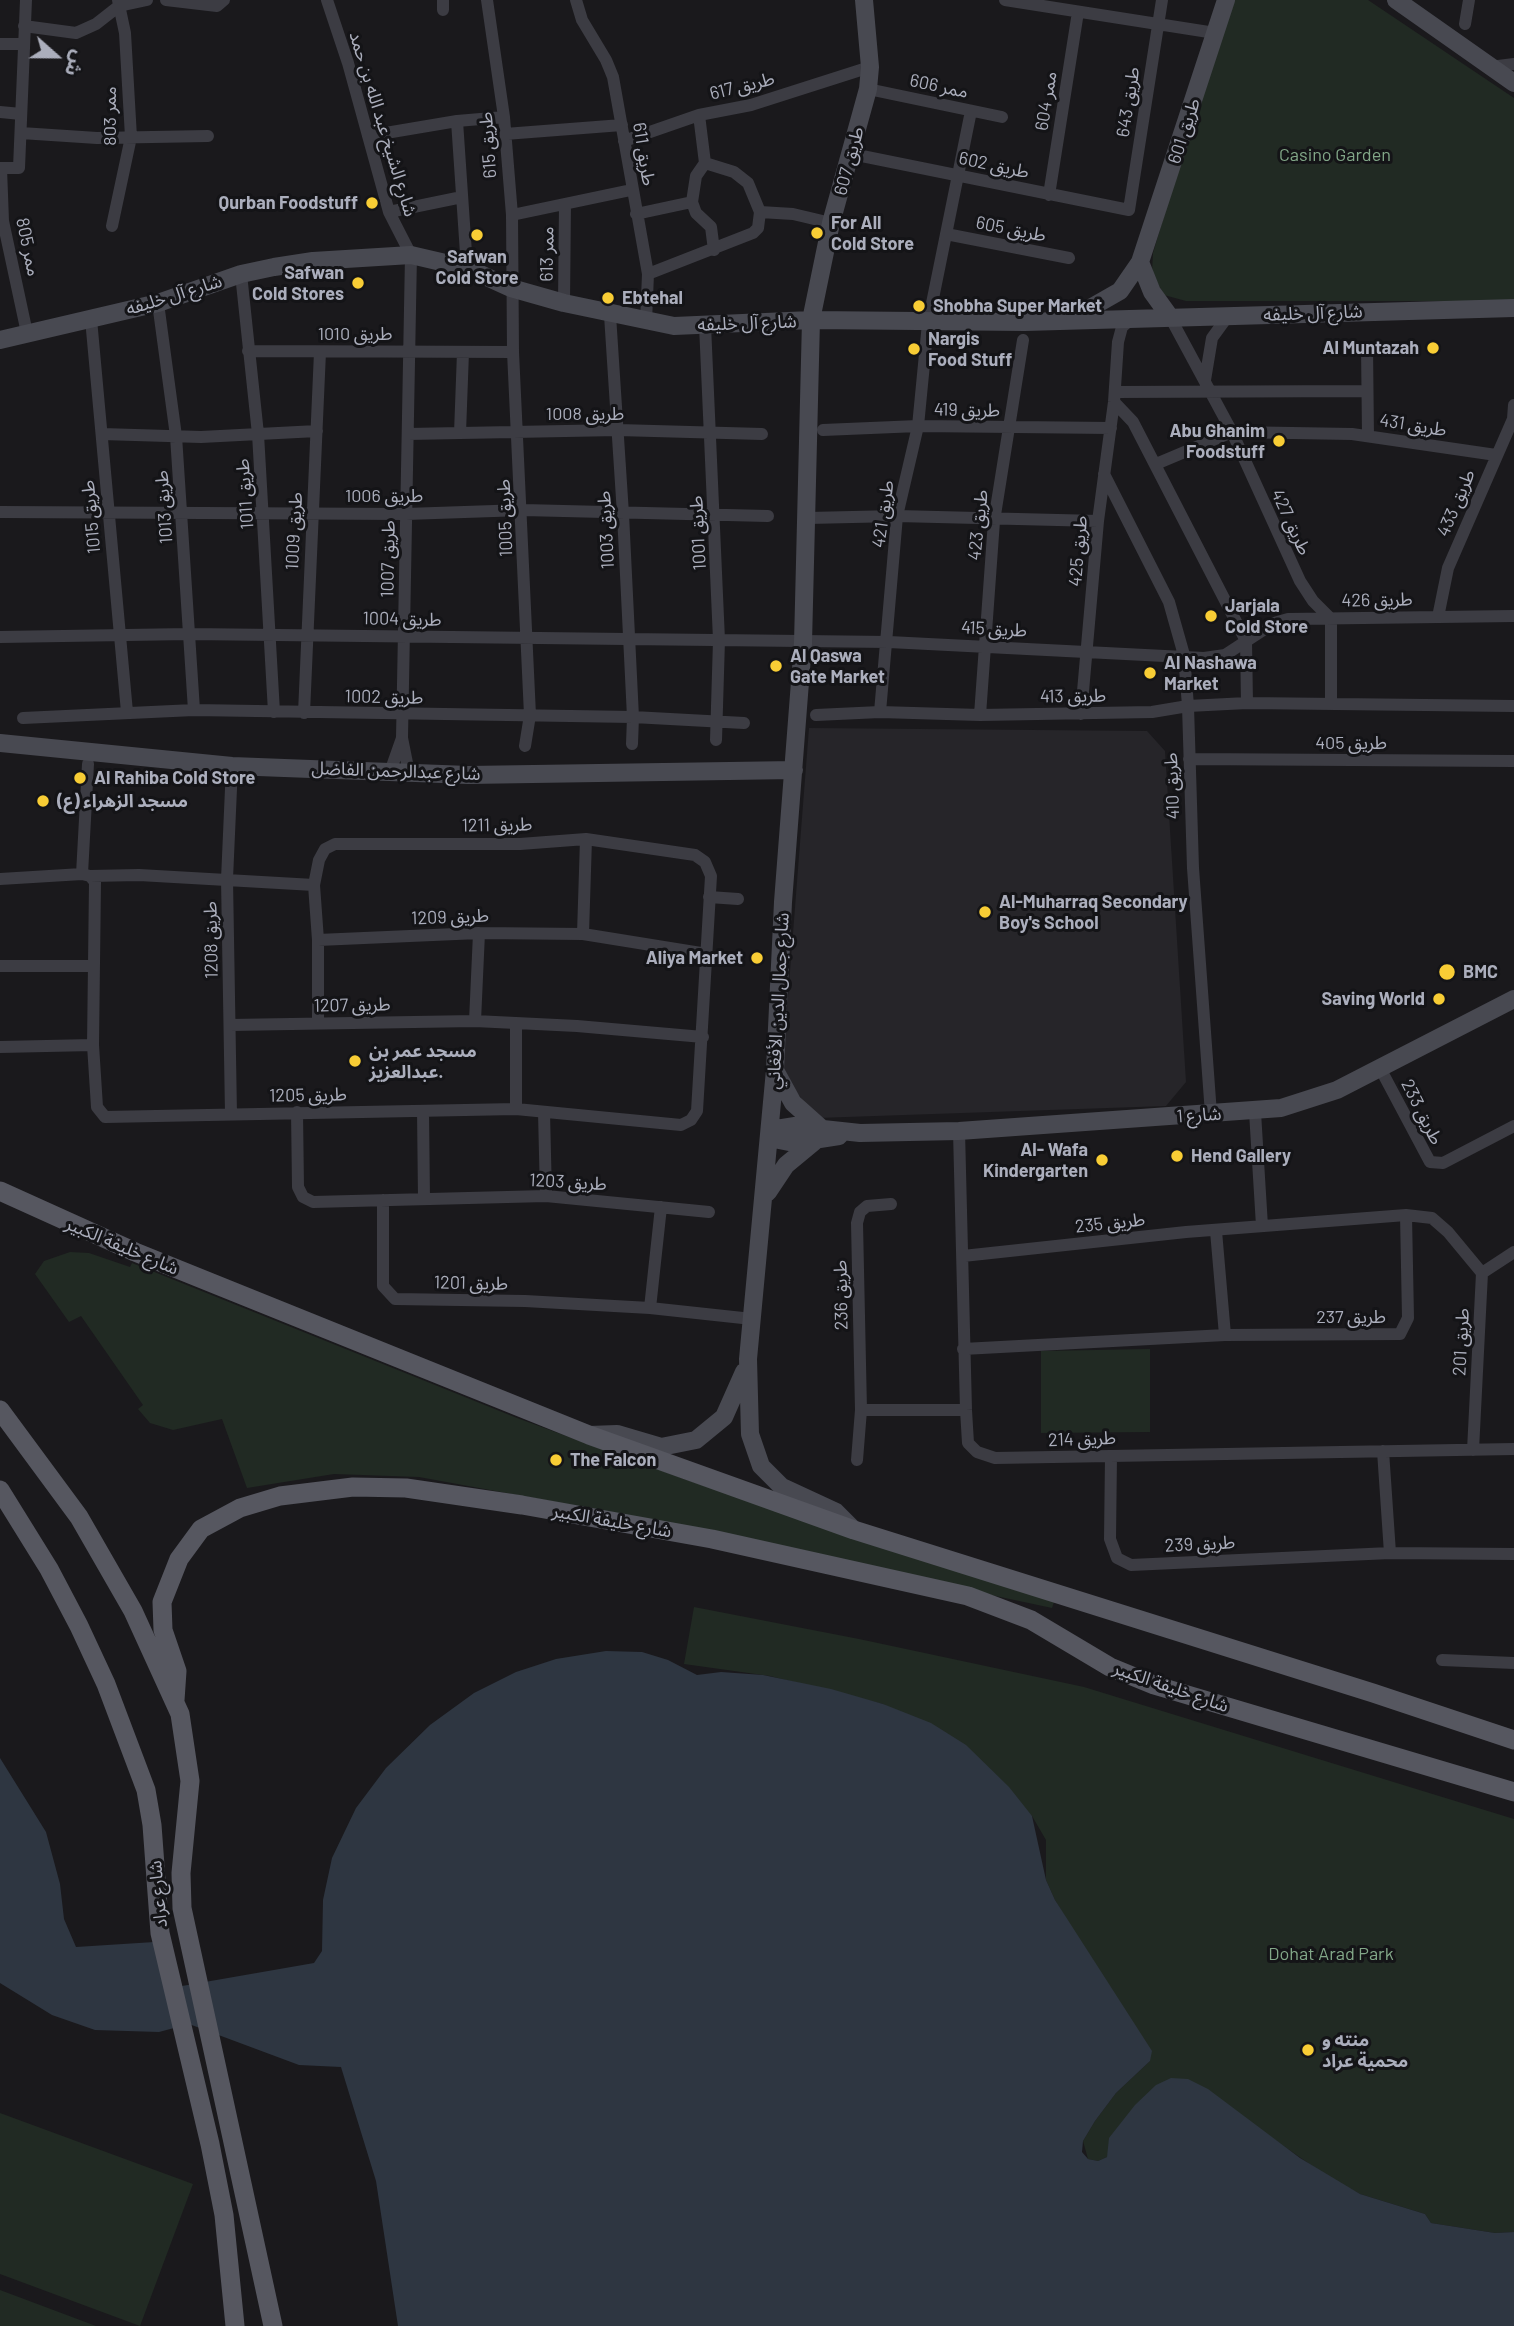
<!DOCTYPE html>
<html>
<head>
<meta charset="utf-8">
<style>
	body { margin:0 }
	#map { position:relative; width:1514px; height:2326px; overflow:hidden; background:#1a191c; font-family:Barlow,"Noto Sans Arabic",sans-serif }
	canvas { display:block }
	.north { position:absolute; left:21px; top:21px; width:70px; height:70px; -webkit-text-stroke:5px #141417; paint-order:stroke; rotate:111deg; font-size:19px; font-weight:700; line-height:28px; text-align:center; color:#abaebc }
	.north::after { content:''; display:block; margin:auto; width:24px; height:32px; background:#abaebc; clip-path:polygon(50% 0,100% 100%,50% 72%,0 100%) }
</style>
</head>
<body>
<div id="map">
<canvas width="1514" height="2326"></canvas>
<div class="north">ش</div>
</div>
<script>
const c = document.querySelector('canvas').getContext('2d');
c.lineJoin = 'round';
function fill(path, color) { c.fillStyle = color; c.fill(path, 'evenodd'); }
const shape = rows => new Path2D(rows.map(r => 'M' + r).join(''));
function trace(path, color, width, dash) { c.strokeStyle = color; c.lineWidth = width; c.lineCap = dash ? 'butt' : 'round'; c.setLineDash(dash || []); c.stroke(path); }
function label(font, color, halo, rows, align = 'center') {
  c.font = font + ' Barlow,"Noto Sans Arabic",sans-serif'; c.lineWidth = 6; c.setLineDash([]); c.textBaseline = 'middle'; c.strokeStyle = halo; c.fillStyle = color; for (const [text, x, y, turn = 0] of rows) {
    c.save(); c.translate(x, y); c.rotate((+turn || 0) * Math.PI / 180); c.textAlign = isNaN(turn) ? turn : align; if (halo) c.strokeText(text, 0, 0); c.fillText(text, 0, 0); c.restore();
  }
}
fill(shape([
	[809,728,1147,731,1165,751,1186,1082,1166,1106,817,1118,782,1074]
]), '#262529');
fill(shape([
	[1228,0,1368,0,1514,98,1514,301,1186,301,1164,295,1152,273,1153,253],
	[70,1252,89,1253,130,1267,132,1263,517,1418,687,1480,1054,1602,1052,1608,550,1501,419,1477,334,1474,247,1488,222,1419,173,1430,150,1423,138,1409,143,1405,81,1316,69,1322,35,1274,44,1261],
	[1150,1349,1150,1432,1041,1433,1041,1351],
	[694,1607,859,1639,1084,1687,1514,1819,1514,2232,1495,2233,1431,2223,1425,2214,1360,2194,1331,2179,1255,2126,1110,2148,1107,2157,1098,2161,1088,2159,1083,2141,1095,2121,1116,2093,1150,2061,1055,1900,1046,1880,1046,1840,1032,1816,883,1704,770,1676,684,1664],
	[0,2113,193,2184,140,2326,0,2274],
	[0,2290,96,2326,0,2326]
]), '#212a23');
fill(shape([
	[606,1651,642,1652,668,1660,697,1675,721,1672,763,1675,831,1689,883,1704,931,1723,966,1745,1009,1787,1032,1816,1046,1880,1055,1900,1152,2051,1150,2061,1116,2093,1095,2121,1083,2141,1082,2152,1088,2159,1098,2161,1107,2157,1109,2138,1135,2105,1156,2085,1171,2078,1188,2079,1208,2089,1300,2158,1360,2194,1425,2214,1431,2223,1495,2233,1514,2232,1514,2326,398,2326,376,2181,341,2067,299,2065,189,2024,159,2032,95,2030,52,2015,0,1983,0,1758,46,1832,60,1884,64,1919,76,1947,170,1941,182,1986,314,1963,322,1951,323,1900,332,1858,356,1808,386,1768,430,1725,474,1693,516,1672,556,1659]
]), '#2e3641');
trace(shape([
	[166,0,217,6,224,0],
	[327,0,348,63,389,212,411,255,402,738,409,773],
	[443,0,443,10],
	[487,0,504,117,512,215,513,352,530,715,525,746],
	[576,0,582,20,606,60,613,77,648,274,646,322],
	[1005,0,1215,33],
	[1465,24,1469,0],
	[24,26,76,33,96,24,119,6,147,0],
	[0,44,22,44],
	[1490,67,1514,64],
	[868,89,1002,117],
	[0,112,21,114],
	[699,115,705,163,734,172,748,183,760,212],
	[457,121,467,268],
	[21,133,97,138,208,136],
	[505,134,622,125],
	[368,136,457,121,504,117],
	[624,141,699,115,751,105,870,67],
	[852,154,1129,210,1162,0],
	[705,163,696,176,692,202,696,213,711,227,714,250],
	[0,168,19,168,26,0],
	[1,168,3,221,27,333],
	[1049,195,1078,12],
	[389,212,462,197],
	[636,214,692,202],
	[512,215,631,190],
	[112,226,131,137,125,33,118,0],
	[946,234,1069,258],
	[241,274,258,434,274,712],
	[648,274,753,233,758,228,760,212,793,214,831,223],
	[158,303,176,436,194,710],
	[564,303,565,204],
	[610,315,623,514,633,717,632,744],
	[1170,317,1232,432,1300,581,1313,601,1331,619,1331,704],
	[91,319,127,712],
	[705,325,719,640,716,740],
	[1367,347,1368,436],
	[248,351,513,352],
	[1205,380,1212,338,1228,316],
	[1115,392,1367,391],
	[1114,402,1133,422,1246,641,1247,703],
	[823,430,918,426,1111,428],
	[460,433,463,352],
	[102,434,201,437,317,431],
	[408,434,618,430,762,434],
	[1156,464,1232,432,1352,434,1496,455],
	[1104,474,1169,602,1184,655,1188,706,1193,868,1211,1114],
	[0,512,406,514,523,510,768,516],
	[808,518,897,516,1098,521],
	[1438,617,1448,568,1513,419,1514,405],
	[0,637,189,634,889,642,1204,658,1225,655,1274,623,1288,619,1514,616],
	[880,712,897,516,918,426,928,323,971,111],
	[304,713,320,352],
	[1081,714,1098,521,1114,402,1118,342,1122,327,1134,317],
	[816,715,880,712,980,715,1152,712,1188,706,1247,703,1514,706],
	[980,715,994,521,1023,340],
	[23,718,194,710,633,717,744,723],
	[1189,759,1514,761],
	[390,772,402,738],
	[82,874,88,764],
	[90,876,139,875,314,885],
	[0,879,82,874,90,876,95,882,93,1045,97,1107,105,1117,516,1109,681,1125,691,1120,697,1111,711,876,705,862,695,855,586,839,520,844,335,844,325,849,319,860,314,885,318,940,318,1023],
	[709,897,738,899],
	[583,934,586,839],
	[318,940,479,933,583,934,707,954],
	[0,966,93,966],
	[475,1021,479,933],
	[230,1025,475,1021,577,1026,703,1037],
	[0,1047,93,1045],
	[1380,1068,1430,1162,1443,1163,1514,1126],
	[516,1109,516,1023],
	[423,1111,424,1199],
	[297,1112,298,1187,303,1197,313,1202,546,1196,709,1212],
	[544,1112,546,1196],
	[1255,1112,1262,1226],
	[231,1114,227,879,232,766],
	[959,1131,966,1410,968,1443,977,1452,995,1458,1514,1449],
	[383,1200,383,1286,395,1299,525,1301,650,1308,752,1319],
	[1216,1231,1225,1335],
	[963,1256,1186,1232,1406,1215,1432,1218,1448,1232,1482,1273],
	[1482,1273,1514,1252],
	[650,1308,661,1207],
	[963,1349,1225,1335,1400,1334,1408,1318,1406,1215],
	[861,1410,966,1410],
	[1473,1450,1482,1273],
	[1383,1451,1390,1553],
	[1111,1456,1110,1539,1117,1558,1131,1565,1390,1553,1514,1554],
	[857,1460,861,1410,857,1223,860,1212,867,1206,891,1204],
	[1442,1660,1514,1663]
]), '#3c3c43', 12);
trace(shape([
	[1396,0,1514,83],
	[1140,262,1152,292,1170,317],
	[1078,315,1120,291,1140,262,1226,0],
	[0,340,158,303,241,274,274,267,313,261,411,255,467,268,511,288,564,303,674,326,811,320,1025,322,1514,308],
	[0,743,232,766,468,775,794,770],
	[776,1072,793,1103,821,1128],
	[770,1130,795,1126,860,1133,959,1131,1281,1108,1337,1090,1514,999],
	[769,1138,794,1143,839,1136],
	[768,1192,786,1165,815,1141],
	[589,1435,617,1434,661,1447,696,1440,724,1417,744,1372],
	[854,1530,836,1512,782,1487,761,1466,750,1434,748,1359,775,1070,783,902,803,643,811,320,831,223,868,89,870,67,864,0]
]), '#484951', 18);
trace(shape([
	[0,1191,135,1252,589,1435,854,1530,1373,1693,1514,1740],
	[0,1410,79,1517,133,1611,180,1714,190,1781,181,1873,182,1908,273,2326],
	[0,1490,49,1569,79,1626,106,1684,146,1790,152,1825,160,1933,210,2144,224,2215,235,2326],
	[175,1700,177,1671,163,1630,162,1602,179,1559,201,1529,240,1508,280,1496,353,1487,406,1488,522,1505,712,1539,968,1596,1031,1620,1110,1667,1154,1685,1514,1792]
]), '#565760', 19);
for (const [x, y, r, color] of [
	[372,203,7,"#f8cd35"],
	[817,233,7,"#f8cd35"],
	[477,235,7,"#f8cd35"],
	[358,283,7,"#f8cd35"],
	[608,298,7,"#f8cd35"],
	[919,306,7,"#f8cd35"],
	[1433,348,7,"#f8cd35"],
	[914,349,7,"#f8cd35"],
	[1279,441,7,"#f8cd35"],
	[1211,616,7,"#f8cd35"],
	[776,666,7,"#f8cd35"],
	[1150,673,7,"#f8cd35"],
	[80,778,7,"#f8cd35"],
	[43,801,7,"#f8cd35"],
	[985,912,7,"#f8cd35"],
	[757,958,7,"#f8cd35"],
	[1447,972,9,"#f8cd35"],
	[1439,999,7,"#f8cd35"],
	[355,1061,7,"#f8cd35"],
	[1177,1156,7,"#f8cd35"],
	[1102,1160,7,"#f8cd35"],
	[556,1460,7,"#f8cd35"],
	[1308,2050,7,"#f8cd35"]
]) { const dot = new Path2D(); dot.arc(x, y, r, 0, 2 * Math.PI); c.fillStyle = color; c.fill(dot); trace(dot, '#141417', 2.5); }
label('18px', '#abaebc', '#141417', [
	["طريق 617",742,86,-14],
	["ممر 606",939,86,12],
	["ممر 604",1046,101,-81],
	["طريق 643",1128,102,-81],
	["ممر 803",110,116,-90],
	["شارع الشيخ عبد الله بن حمد",383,124,73],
	["طريق 601",1184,131,-72],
	["طريق 615",488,145,-94],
	["طريق 611",644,154,81],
	["طريق 607",849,161,-75],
	["طريق 602",994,165,12],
	["طريق 605",1011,229,11],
	["ممر 805",28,247,78],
	["ممر 613",547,254,-89],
	["شارع آل خليفه",174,295,-17],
	["شارع آل خليفه",1313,313,-2],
	["شارع آل خليفه",747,323,-2],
	["طريق 1010",355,334],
	["طريق 419",967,410,1],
	["طريق 1008",585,414],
	["طريق 431",1413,425,9],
	["طريق 1011",245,494,-94],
	["طريق 1006",384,496],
	["طريق 433",1456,503,-67],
	["طريق 1013",164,507,-94],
	["طريق 421",883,514,-82],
	["طريق 1015",91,517,-95],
	["طريق 1005",505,518,-92],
	["طريق 427",1291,522,65],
	["طريق 423",978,525,-84],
	["طريق 1003",606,530,-93],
	["طريق 1009",294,531,-87],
	["طريق 1001",698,533,-93],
	["طريق 425",1078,551,-85],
	["طريق 1007",388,559,-89],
	["طريق 426",1377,600,-1],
	["طريق 1004",402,619,1],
	["طريق 415",994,629,3],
	["طريق 413",1073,696,-1],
	["طريق 1002",384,697,1],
	["طريق 405",1351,743],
	["شارع عبدالرحمن الفاضل",396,771,2],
	["طريق 410",1172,786,-92],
	["طريق 1211",497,825,-1],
	["طريق 1209",450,917,-2],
	["طريق 1208",211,940,-91],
	["شارع جمال الدين الأفغاني",778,1001,-87],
	["طريق 1207",352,1005,-1],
	["طريق 1205",308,1095,-1],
	["طريق 233",1422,1112,63],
	["شارع 1",1199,1115,-4],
	["طريق 1203",568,1182,3],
	["طريق 235",1110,1223,-6],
	["شارع خليفة الكبير",122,1246,23],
	["طريق 1201",471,1283,1],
	["طريق 236",841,1295,-91],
	["طريق 237",1351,1317],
	["طريق 201",1461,1342,-87],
	["طريق 214",1082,1439,-2],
	["شارع خليفة الكبير",612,1521,10],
	["طريق 239",1200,1544,-3],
	["شارع خليفة الكبير",1171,1687,19],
	["شارع عراد",158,1894,-95]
]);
label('18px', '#82a788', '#141417', [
	["Casino Garden",1335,155],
	["Dohat Arad Park",1331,1954]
]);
label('bold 18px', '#abaebc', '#141417', [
	["Qurban Foodstuff",358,203,"right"],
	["For All",831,223],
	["Cold Store",831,244],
	["Safwan",477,257,"center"],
	["Cold Store",477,278,"center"],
	["Safwan",344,273,"right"],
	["Cold Stores",344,294,"right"],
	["Ebtehal",622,298],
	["Shobha Super Market",933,306],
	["Nargis",928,339],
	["Food Stuff",928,360],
	["Al Muntazah",1419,348,"right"],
	["Abu Ghanim",1265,431,"right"],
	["Foodstuff",1265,452,"right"],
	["Jarjala",1225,606],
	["Cold Store",1225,627],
	["Al Qaswa",790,656],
	["Gate Market",790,677],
	["Al Nashawa",1164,663],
	["Market",1164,684],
	["Al Rahiba Cold Store",94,778],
	["مسجد الزهراء (ع)",57,801],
	["Al-Muharraq Secondary",999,902],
	["Boy's School",999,923],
	["Aliya Market",743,958,"right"],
	["BMC",1463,972],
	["Saving World",1425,999,"right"],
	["مسجد عمر بن",369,1051],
	["عبدالعزيز.",369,1072],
	["Al- Wafa",1088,1150,"right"],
	["Kindergarten",1088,1171,"right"],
	["Hend Gallery",1191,1156],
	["The Falcon",570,1460],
	["منته و",1322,2040],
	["محمية عراد",1322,2061]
], 'left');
</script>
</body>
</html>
